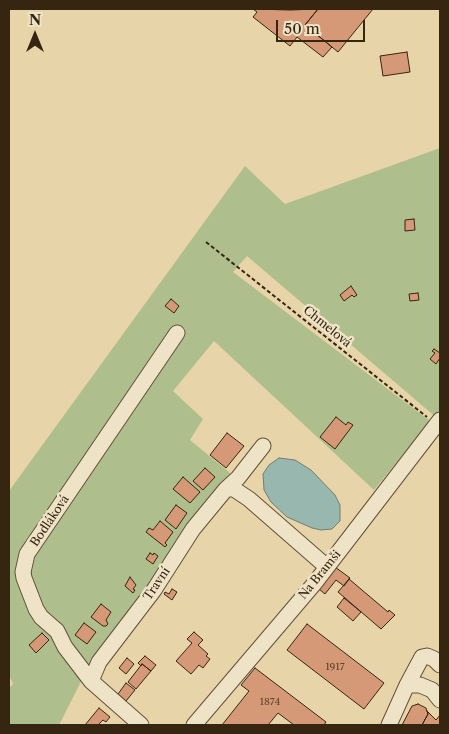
<!DOCTYPE html>
<html>
<head>
<meta charset="utf-8">
<style>
	body { margin:0 }
	#map { position:relative; width:449px; height:734px; overflow:hidden; background:#e7d4a9; font-family:"Libre Caslon Text",serif }
	canvas { display:block }
	.frame { position:absolute; inset:0; border:10px solid #362511; pointer-events:none }
	.north { position:absolute; left:10px; top:10px; width:50px; height:50px; -webkit-text-stroke:4px #efe3c7; paint-order:stroke; rotate:0deg; font-size:14px; font-weight:700; line-height:20px; text-align:center; color:#362511 }
	.north::after { content:''; display:block; margin:auto; width:18px; height:22px; background:#362511; clip-path:polygon(50% 0,100% 100%,50% 72%,0 100%) }
	.scale { position:absolute; left:276px; top:20px; width:89px; height:22px; box-sizing:border-box; border:2px solid #362511; border-top:0; padding-left:6px; font-size:15px; line-height:18px; white-space:nowrap; color:#362511; -webkit-text-stroke:4px #efe3c7; paint-order:stroke }
</style>
</head>
<body>
<div id="map">
<canvas width="449" height="734"></canvas>
<div class="frame"></div>
<div class="north">N</div>
<div class="scale">50 m</div>
</div>
<script>
const c = document.querySelector('canvas').getContext('2d');
c.lineJoin = 'round';
function fill(path, color) { c.fillStyle = color; c.fill(path, 'evenodd'); }
const shape = rows => new Path2D(rows.map(r => 'M' + r).join(''));
function trace(path, color, width, dash) { c.strokeStyle = color; c.lineWidth = width; c.lineCap = dash ? 'butt' : 'round'; c.setLineDash(dash || []); c.stroke(path); }
function label(font, color, halo, rows, align = 'center') {
  c.font = font + ' "Libre Caslon Text",serif'; c.lineWidth = 5; c.setLineDash([]); c.textBaseline = 'middle'; c.strokeStyle = halo; c.fillStyle = color; for (const [text, x, y, turn = 0] of rows) {
    c.save(); c.translate(x, y); c.rotate((+turn || 0) * Math.PI / 180); c.textAlign = isNaN(turn) ? turn : align; if (halo) c.strokeText(text, 0, 0); c.fillText(text, 0, 0); c.restore();
  }
}
fill(shape([
	[440,148,440,416,438,419,247,256,233,272,430,421,374,490,214,341,173,391,203,419,190,440,230,473,147,590,95,654,59,725,9,725,9,688,13,684,9,675,9,491,245,166,285,204]
]), '#afbe8d');
const water = shape([
	[279,458,295,460,311,470,335,495,340,505,340,521,332,529,321,530,312,528,287,517,271,502,264,490,263,474,269,465,279,458]
]);
fill(water, '#98b7af');
trace(water, '#717d70', 1);
const building = shape([
	[253,9,290,10,318,9,305,25,332,47,323,57,297,37,290,46,253,17,257,12,253,9],
	[318,9,373,9,338,52,305,25,318,9],
	[407,52,410,72,383,76,380,56,407,52],
	[414,219,415,230,405,231,405,220,414,219],
	[351,286,357,295,354,297,352,295,344,301,340,295,351,286],
	[418,293,419,300,410,301,409,294,418,293],
	[171,299,179,306,174,313,165,306,171,299],
	[434,349,440,353,440,358,436,364,430,359,435,353,432,351,434,349],
	[336,417,346,425,348,422,353,425,335,449,320,437,336,417],
	[227,433,244,446,226,468,210,455,227,433],
	[205,468,215,477,203,490,193,481,205,468],
	[183,477,200,492,190,503,173,489,183,477],
	[176,505,187,513,176,529,165,520,176,505],
	[160,521,173,532,165,543,167,545,165,547,146,532,149,528,153,530,160,521],
	[150,553,153,555,154,553,158,556,153,564,146,559,150,553],
	[335,567,350,578,344,586,336,580,325,594,319,589,335,567],
	[130,577,136,585,133,589,135,590,133,593,125,586,130,577],
	[349,579,388,612,389,610,395,615,381,629,338,592,349,579],
	[172,589,177,592,172,600,164,594,165,592,169,594,172,589],
	[344,598,361,612,353,621,337,607,344,598],
	[101,604,111,612,106,620,108,624,106,626,103,626,91,617,101,604],
	[84,623,96,632,87,644,75,635,84,623],
	[307,624,384,683,364,709,287,650,307,624],
	[194,632,203,640,198,645,208,654,206,656,210,659,203,668,199,665,191,674,176,661,192,643,187,639,194,632],
	[42,633,49,640,36,653,29,645,42,633],
	[145,656,156,665,151,671,142,664,141,666,138,663,145,656],
	[127,658,134,664,126,674,119,668,127,658],
	[142,664,151,671,136,689,128,682,142,664],
	[255,668,326,722,324,725,294,725,278,713,268,725,222,725,249,691,241,685,255,668],
	[126,683,135,690,126,701,118,694,126,683],
	[418,704,426,708,428,714,422,725,402,725,412,706,418,704],
	[99,708,110,717,106,722,103,720,98,725,85,725,99,708],
	[427,711,436,720,440,715,440,725,422,725,428,714,427,711]
]);
fill(building, '#d59978');
trace(building, '#362511', 1);
const minor = shape([
	[226,489,238,478,263,446],
	[91,681,99,662,154,590,193,529,226,489,234,489,249,499,327,567],
	[407,685,422,657,427,656,434,659,440,665],
	[141,725,91,681,65,647,57,631,41,617,36,609,24,578,23,572,27,554,177,333],
	[194,725,314,584,440,420],
	[389,725,407,685,420,685,432,690,440,700]
]);
trace(minor, '#625137', 17);
trace(shape([
	[206,242,427,417]
]), '#362511', 2, [4, 2.5]);
trace(minor, '#efe3c7', 15);
label('10px', '#5e422b', null, [
	["1917",335,667],
	["1874",270,702]
]);
label('12px', '#362511', '#efe3c7', [
	["Chmelová",327,327,39],
	["Bodláková",50,521,-56],
	["Na Bramši",320,575,-51],
	["Travní",157,584,-56]
]);
</script>
</body>
</html>
